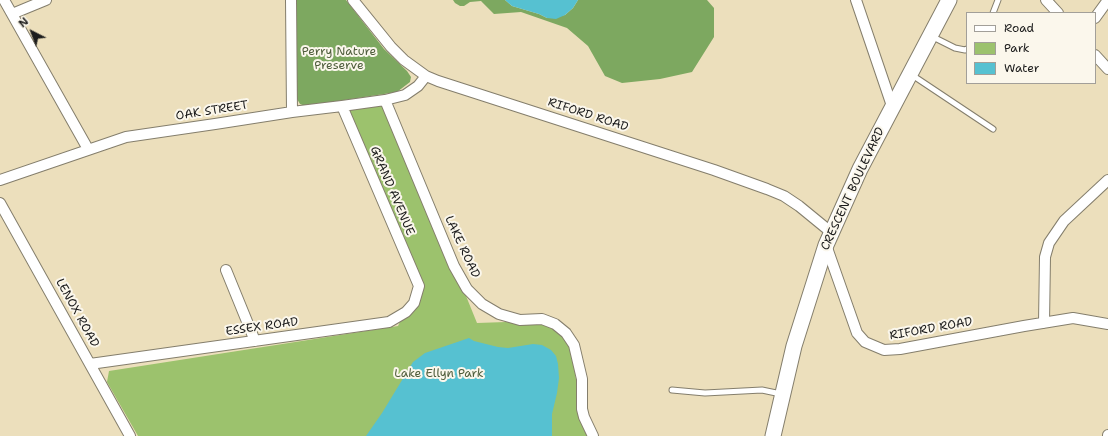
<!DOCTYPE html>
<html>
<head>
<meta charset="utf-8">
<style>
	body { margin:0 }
	#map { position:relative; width:1108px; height:436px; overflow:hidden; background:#ecdfbc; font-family:"Shantell Sans",sans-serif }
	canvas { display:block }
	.legend { position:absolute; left:966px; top:12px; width:130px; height:72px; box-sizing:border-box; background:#fbf7ec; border:1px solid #a29f99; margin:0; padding:5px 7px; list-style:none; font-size:12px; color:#1c1c1c }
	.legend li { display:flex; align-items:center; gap:8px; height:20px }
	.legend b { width:20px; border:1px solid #a29f99 }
	.north { position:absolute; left:12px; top:12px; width:40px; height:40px; -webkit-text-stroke:3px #fbf7ec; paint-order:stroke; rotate:318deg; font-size:11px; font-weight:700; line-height:16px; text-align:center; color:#1c1c1c }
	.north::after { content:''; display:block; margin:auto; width:14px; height:18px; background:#1c1c1c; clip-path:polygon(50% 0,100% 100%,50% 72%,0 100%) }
</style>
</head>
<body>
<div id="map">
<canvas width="1108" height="436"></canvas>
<ul class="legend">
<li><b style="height:5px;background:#fff"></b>Road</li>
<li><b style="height:11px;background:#9cc26d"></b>Park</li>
<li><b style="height:11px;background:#56c1d1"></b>Water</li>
</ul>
<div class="north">N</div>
</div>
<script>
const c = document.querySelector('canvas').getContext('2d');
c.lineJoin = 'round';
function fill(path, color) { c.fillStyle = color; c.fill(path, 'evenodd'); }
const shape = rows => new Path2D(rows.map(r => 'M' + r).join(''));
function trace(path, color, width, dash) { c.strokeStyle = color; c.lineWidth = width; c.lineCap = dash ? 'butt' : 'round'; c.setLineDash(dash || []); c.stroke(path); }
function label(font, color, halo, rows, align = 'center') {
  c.font = font + ' "Shantell Sans",sans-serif'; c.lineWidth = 4; c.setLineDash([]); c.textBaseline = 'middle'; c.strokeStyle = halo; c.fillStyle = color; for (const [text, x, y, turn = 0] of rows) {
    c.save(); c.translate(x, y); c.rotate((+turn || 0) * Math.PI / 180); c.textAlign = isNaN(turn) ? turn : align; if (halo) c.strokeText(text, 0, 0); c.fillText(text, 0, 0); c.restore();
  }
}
fill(shape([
	[384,94,477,323,506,322,540,324,551,327,561,333,568,342,573,359,581,413,589,436,138,436,107,382,109,371,398,326,409,303,414,285,336,101]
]), '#9cc26d');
fill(shape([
	[296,0,346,0,384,49,407,71,411,77,410,82,397,92,305,106,300,104,297,99],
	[453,0,505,0,512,6,539,14,547,18,565,15,573,8,578,0,707,0,714,8,714,37,692,72,660,79,622,83,605,76,588,46,567,28,521,12,494,14,481,1,470,2,464,6,460,6,455,3]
]), '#7da860');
fill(shape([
	[505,0,578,0,573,8,565,15,556,19,547,18,539,14,512,6],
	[469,338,474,341,498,347,508,348,533,344,542,345,551,350,556,356,558,364,559,378,557,393,552,414,552,436,366,436,382,413,413,362,425,353]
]), '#56c1d1');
const lane = shape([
	[993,13,998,0],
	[931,36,955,48,965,50,967,49],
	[912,75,993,129],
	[672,390,705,393,762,390,781,394]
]);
const street = shape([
	[4,0,88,149],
	[291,0,292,112],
	[353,0,391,47,404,60,426,76,438,81,714,170,767,189,784,196,799,206,832,233],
	[856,0,892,106],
	[1046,0,1058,13],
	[12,14,46,0],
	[1095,18,1108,0],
	[1095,55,1108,69],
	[385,100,454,266,467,289,482,304,499,314,520,320,542,319,555,324,566,333,574,345,582,379,582,409,584,417,593,436],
	[0,180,126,137,215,124,292,112,342,106,385,100,405,95,418,86,426,76],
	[0,203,130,436],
	[826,245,857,333,865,342,884,350,900,349,1024,326,1073,318,1108,324],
	[226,270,255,341],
	[1044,323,1045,257,1049,243,1064,221,1108,180],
	[90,364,389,322,406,312,414,303,419,286,342,106],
	[1108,436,1108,435]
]);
const secondary = shape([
	[773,436,794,346,826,245,860,169,949,0]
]);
trace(lane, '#847e6c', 7);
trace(street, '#847e6c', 12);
trace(secondary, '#847e6c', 17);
trace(lane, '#fff', 5);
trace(street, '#fff', 10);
trace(secondary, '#fff', 15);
label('12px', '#4f5e3c', '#fbf7ec', [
	["Perry Nature",339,52],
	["Preserve",339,66],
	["Lake Ellyn Park",439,374]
]);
label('12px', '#1c1c1c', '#fbf7ec', [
	["OAK STREET",212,111,-9],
	["RIFORD ROAD",588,115,18],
	["CRESCENT BOULEVARD",853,189,-65],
	["GRAND AVENUE",392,191,67],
	["LAKE ROAD",462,247,65],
	["LENOX ROAD",77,313,61],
	["ESSEX ROAD",262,327,-8],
	["RIFORD ROAD",931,329,-10]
]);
</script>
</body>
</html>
